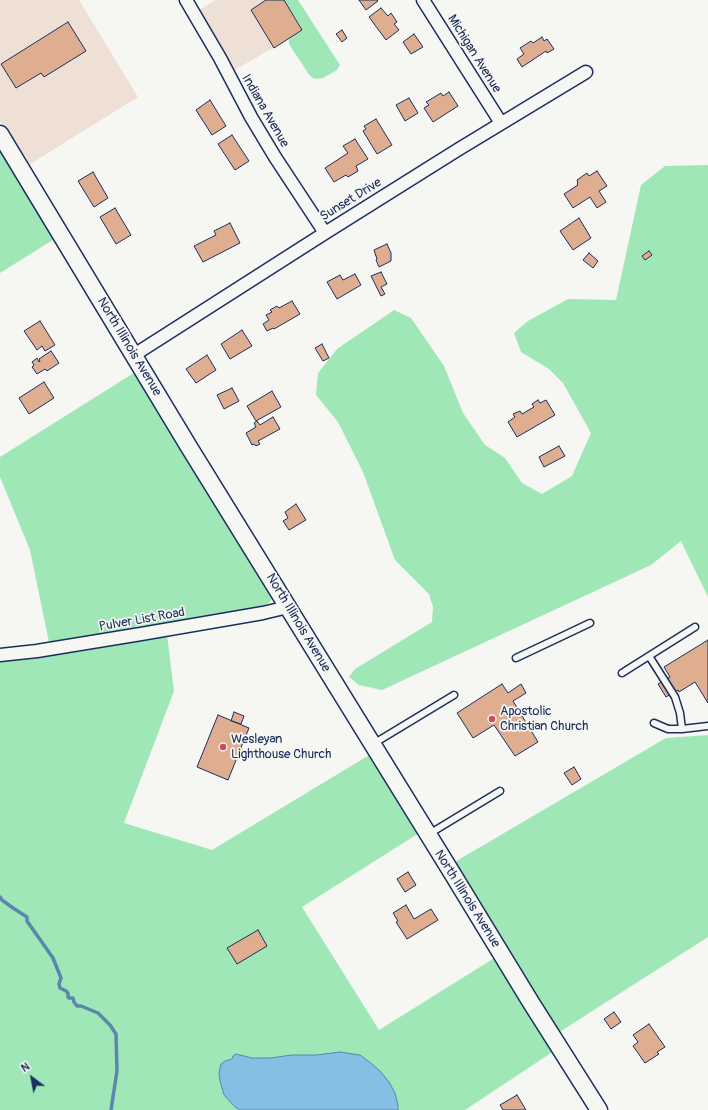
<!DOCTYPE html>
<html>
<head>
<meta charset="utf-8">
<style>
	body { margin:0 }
	#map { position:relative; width:708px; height:1110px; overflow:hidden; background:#f6f6f2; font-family:Pangolin,sans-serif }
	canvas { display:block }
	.north { position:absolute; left:12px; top:1058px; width:40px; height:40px; -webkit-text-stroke:3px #f6f6f2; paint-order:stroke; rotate:328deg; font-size:11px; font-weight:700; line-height:16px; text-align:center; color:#1b2f5e }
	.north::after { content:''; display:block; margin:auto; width:14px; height:18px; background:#1b2f5e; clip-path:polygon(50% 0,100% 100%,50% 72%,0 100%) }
</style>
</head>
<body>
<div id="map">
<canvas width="708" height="1110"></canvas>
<div class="north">N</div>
</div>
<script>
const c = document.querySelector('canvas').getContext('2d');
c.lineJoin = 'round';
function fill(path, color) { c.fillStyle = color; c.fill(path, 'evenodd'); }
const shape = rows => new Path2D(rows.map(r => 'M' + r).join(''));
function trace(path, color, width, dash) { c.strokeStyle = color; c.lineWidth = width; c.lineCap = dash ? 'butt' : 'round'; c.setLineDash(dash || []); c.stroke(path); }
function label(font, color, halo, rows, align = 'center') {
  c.font = font + ' Pangolin,sans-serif'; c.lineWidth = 3.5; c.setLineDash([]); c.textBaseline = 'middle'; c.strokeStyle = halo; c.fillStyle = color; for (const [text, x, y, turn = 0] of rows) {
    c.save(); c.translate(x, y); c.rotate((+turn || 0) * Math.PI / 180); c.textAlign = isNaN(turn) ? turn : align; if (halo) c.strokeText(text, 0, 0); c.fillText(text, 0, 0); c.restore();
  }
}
fill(shape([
	[0,0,79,0,138,97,27,166,0,121],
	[216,0,284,0,301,27,299,32,289,39,231,72,197,11]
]), '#efe0d5');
fill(shape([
	[284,0,298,0,340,65,337,70,323,78,315,79,310,76,289,44,289,39,299,32,301,27],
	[0,146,56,238,0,273],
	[708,165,708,597,681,541,651,565,382,690,359,685,349,677,355,669,432,622,433,607,429,594,395,560,363,472,338,422,316,395,318,373,337,349,394,310,411,318,444,366,463,413,485,445,505,458,522,483,542,494,572,476,591,433,563,383,549,369,521,352,514,333,528,321,568,299,616,300,641,185,665,166],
	[137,371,273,594,271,601,265,606,258,607,166,624,49,642,30,550,0,477,0,457],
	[167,635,174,691,124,823,212,850,371,754,419,833,302,907,379,1030,496,957,554,1051,465,1110,0,1110,0,661,27,658],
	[708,735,708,937,558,1033,453,863,666,738]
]), '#9fe7b6');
const water = shape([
	[340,1052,360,1055,372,1064,380,1071,389,1082,395,1093,398,1105,398,1110,240,1110,235,1107,224,1095,220,1081,219,1073,221,1064,225,1061,232,1059,233,1056,236,1054,252,1058,270,1058,292,1055,316,1055,340,1052]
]);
fill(water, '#85c0e4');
trace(water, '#5b86ae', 1);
trace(shape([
	[0,897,2,900,13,908,27,917,27,921,53,958,61,978,59,984,60,988,66,991,68,993,68,997,69,998,73,998,74,1002,77,1006,81,1006,98,1013,110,1025,116,1034,117,1071,111,1110]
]), '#5b86ae', 3.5);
const building = shape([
	[266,0,284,0,302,30,274,48,251,10,266,0],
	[359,0,377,0,378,1,366,10,359,0],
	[381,8,388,16,391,13,397,22,394,24,399,30,386,40,369,17,381,8],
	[68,22,86,51,44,77,41,73,16,88,1,64,68,22],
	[342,30,347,38,342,42,336,34,342,30],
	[414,34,423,47,411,54,403,42,414,34],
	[542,37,544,41,547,39,554,49,547,53,546,51,522,67,517,59,524,54,520,48,531,41,533,43,542,37],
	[449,92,458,106,433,122,424,108,429,105,426,102,441,93,443,96,449,92],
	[409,98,418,113,405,121,396,105,409,98],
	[210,100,226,126,212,135,196,110,210,100],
	[376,119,392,145,377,154,363,131,366,129,364,126,376,119],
	[232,135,249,161,235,170,218,144,232,135],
	[355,139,368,159,356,166,358,171,348,177,346,175,334,182,325,168,348,153,343,146,355,139],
	[597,171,607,186,599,191,606,202,597,208,590,197,573,208,564,194,578,185,577,184,578,183,577,180,587,173,589,176,597,171],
	[93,172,108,198,94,207,78,181,93,172],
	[115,208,131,235,116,244,100,217,115,208],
	[579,218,591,238,573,250,560,231,579,218],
	[230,223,240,243,203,262,194,246,216,235,214,231,230,223],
	[387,244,391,253,391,261,379,267,376,260,377,259,374,250,387,244],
	[649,251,652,255,645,260,642,256,649,251],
	[589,253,598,261,593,268,583,260,589,253],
	[381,272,387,284,381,287,385,294,381,296,371,276,381,272],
	[355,274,361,285,337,299,327,282,340,275,343,280,355,274],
	[292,301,300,314,274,329,273,328,267,331,263,324,269,320,266,315,272,312,270,310,277,306,279,308,292,301],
	[40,321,55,345,45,351,42,346,37,350,24,331,40,321],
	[242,330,252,346,230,359,221,344,242,330],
	[322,344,329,358,323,361,315,348,322,344],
	[51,351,59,363,47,371,45,369,37,374,32,367,34,365,32,362,37,358,39,362,40,361,39,359,51,351],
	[207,355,216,370,196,383,186,369,207,355],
	[44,382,54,398,29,414,19,398,44,382],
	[232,388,239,401,224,409,217,395,232,388],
	[272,391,281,407,256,421,247,406,272,391],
	[538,400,540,403,546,400,555,415,517,437,508,422,515,417,513,414,520,411,522,414,534,407,532,404,538,400],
	[273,417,280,429,258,441,260,444,256,446,254,444,252,445,246,433,256,427,254,423,257,421,260,425,273,417],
	[559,446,565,456,544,467,539,457,559,446],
	[296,504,306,520,289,530,283,521,288,518,285,512,296,504],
	[708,640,708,703,695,682,679,692,678,690,666,697,658,684,670,677,664,667,708,640],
	[502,684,508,693,521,684,526,693,513,701,538,742,515,756,494,725,473,738,457,713,502,684],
	[234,712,244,716,241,724,231,721,234,712],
	[218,715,249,728,228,780,197,767,218,715],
	[574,767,581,779,572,785,564,773,574,767],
	[408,872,416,885,405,892,397,879,408,872],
	[406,905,414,919,431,909,438,920,407,939,396,922,398,921,393,913,406,905],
	[258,930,267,946,237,964,227,948,258,930],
	[614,1012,621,1022,611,1029,604,1019,614,1012],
	[649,1024,665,1047,657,1052,659,1054,645,1063,633,1046,638,1042,633,1035,649,1024],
	[517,1095,526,1110,503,1110,500,1105,517,1095]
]);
fill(building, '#dfae91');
trace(building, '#1b2f5e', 1);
const lane = shape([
	[649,656,675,697,680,713,682,729],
	[516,658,590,623],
	[622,673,695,627],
	[654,723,668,729,682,729,708,726],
	[373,744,454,695],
	[429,834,500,791]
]);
const street = shape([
	[186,0,220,58,251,117,275,157,325,233],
	[423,0,501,123],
	[134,355,325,233,459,149,586,72],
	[0,655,37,651,141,634,263,613,288,607]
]);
const secondary = shape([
	[0,134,189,447,452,873,530,1001,599,1110]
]);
trace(lane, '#1b2f5e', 9);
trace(street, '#1b2f5e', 15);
trace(secondary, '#1b2f5e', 19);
trace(lane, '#f6f6f2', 6);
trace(street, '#f6f6f2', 12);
trace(secondary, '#f6f6f2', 16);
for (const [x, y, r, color] of [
	[492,719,4,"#d1495b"],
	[223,747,4,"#d1495b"]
]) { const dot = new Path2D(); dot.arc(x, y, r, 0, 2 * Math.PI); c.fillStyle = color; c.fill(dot); trace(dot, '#f6f6f2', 1.5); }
label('13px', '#1b2f5e', '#f6f6f2', [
	["Michigan Avenue",474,54,58],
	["Indiana Avenue",265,111,60],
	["Sunset Drive",351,200,-32],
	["North Illinois Avenue",129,347,59],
	["Pulver List Road",142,620,-10],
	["North Illinois Avenue",298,623,59],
	["North Illinois Avenue",467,899,58]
]);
label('13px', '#1b2f5e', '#f6f6f2', [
	["Apostolic",500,712],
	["Christian Church",500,727],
	["Wesleyan",231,740],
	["Lighthouse Church",231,755]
], 'left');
</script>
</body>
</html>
